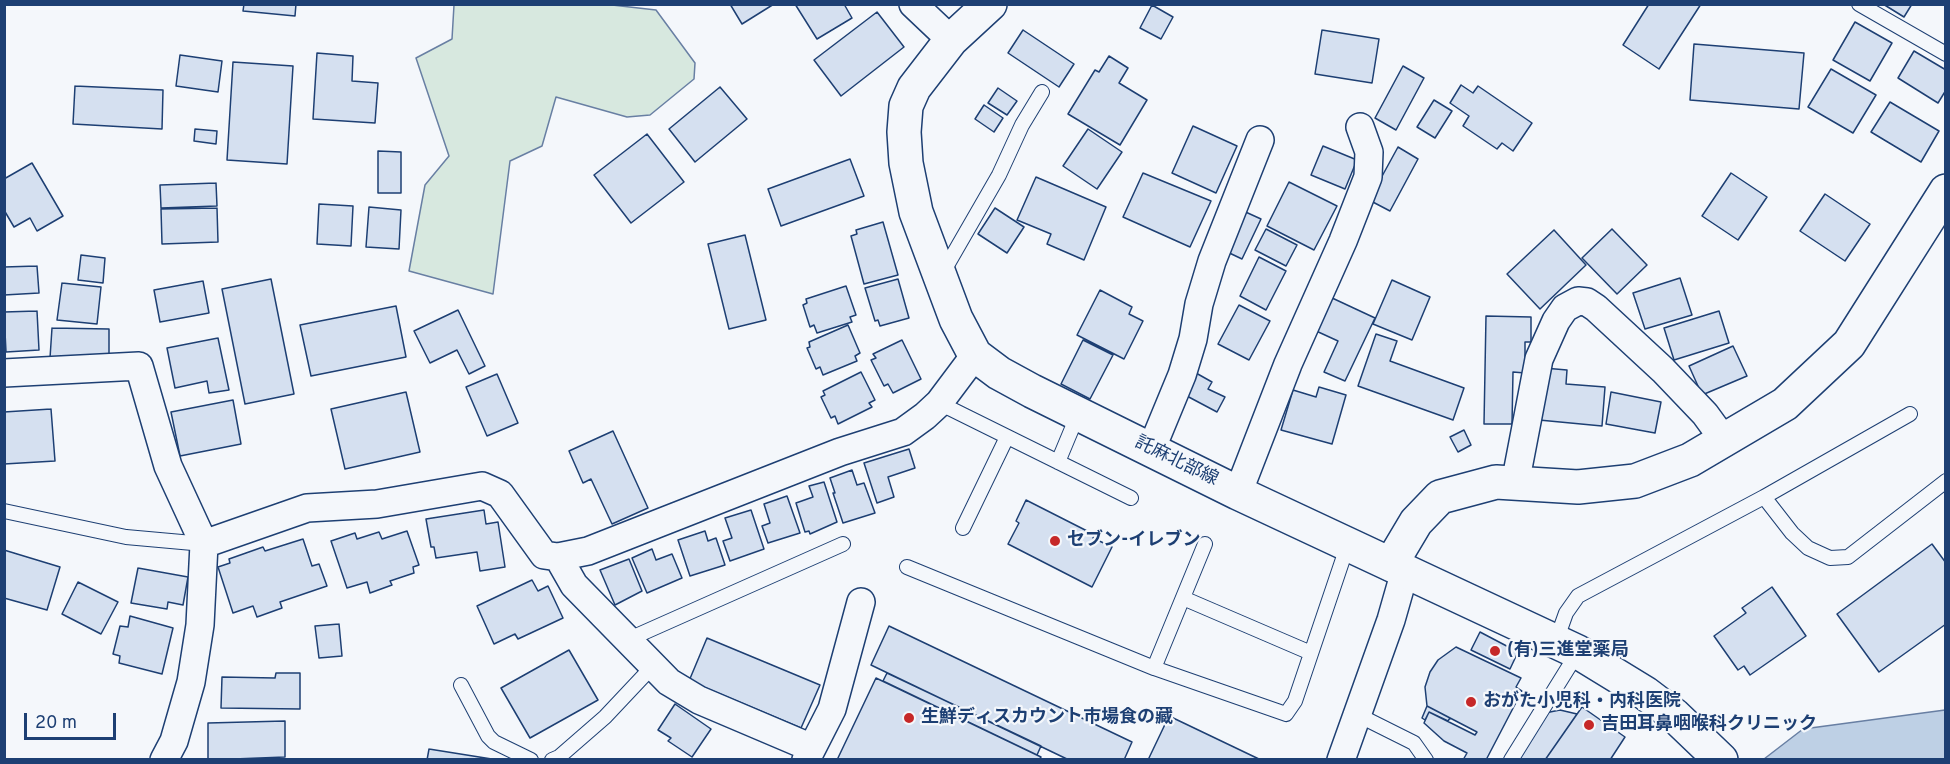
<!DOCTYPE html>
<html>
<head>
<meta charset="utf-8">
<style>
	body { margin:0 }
	#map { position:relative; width:1950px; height:764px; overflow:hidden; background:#f4f7fb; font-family:Overpass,sans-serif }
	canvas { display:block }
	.frame { position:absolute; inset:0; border:6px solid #1d3f73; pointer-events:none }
	.scale { position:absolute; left:24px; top:713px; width:92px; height:27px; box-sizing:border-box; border:3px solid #1d3f73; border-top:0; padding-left:8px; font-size:18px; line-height:21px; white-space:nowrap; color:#1d3f73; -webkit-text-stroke:4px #f4f7fb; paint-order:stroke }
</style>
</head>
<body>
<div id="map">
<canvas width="1950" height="764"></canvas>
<div class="frame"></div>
<div class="scale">20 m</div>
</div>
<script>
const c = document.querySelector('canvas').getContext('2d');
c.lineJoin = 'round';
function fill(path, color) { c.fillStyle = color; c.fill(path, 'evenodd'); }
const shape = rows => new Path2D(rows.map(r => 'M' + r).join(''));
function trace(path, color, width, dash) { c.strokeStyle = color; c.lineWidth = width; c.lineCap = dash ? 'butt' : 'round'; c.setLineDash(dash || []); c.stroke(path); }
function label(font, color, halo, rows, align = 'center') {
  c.font = font + ' Overpass,"Noto Sans JP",sans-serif'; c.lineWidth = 4.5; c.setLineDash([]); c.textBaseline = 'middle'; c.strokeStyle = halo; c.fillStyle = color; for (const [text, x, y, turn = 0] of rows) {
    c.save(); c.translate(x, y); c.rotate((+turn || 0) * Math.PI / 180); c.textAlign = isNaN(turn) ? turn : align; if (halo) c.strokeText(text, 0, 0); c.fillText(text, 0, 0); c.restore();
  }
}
const green = shape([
	[612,5,656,10,695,63,694,79,650,115,627,117,556,97,542,146,510,161,493,294,409,271,425,185,449,156,416,58,452,39,454,5,612,5]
]);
fill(green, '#d7e8df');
trace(green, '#687fa3', 1.5);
const water = shape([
	[1945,710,1945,759,1764,759,1803,729,1945,710]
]);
fill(water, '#bed0e5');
trace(water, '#687fa3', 1.5);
const building = shape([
	[244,4,296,4,295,16,243,11,244,4],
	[730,4,774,4,742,24,730,4],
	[795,4,844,4,852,18,817,39,795,4],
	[1649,4,1701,4,1659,69,1623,45,1649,4],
	[1883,4,1912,4,1904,17,1883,4],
	[1152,5,1173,17,1161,39,1140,28,1152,5],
	[877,12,904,47,841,96,814,60,877,12],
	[1855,22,1892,43,1870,81,1833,60,1855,22],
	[1023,30,1074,64,1059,87,1008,53,1023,30],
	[1322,30,1379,39,1372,83,1315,74,1322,30],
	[1694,44,1804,53,1799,109,1690,100,1694,44],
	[1914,51,1946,70,1946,90,1938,103,1898,78,1914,51],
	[317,53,353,56,352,81,378,83,375,123,313,119,317,53],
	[180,55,222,61,218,92,176,86,180,55],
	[1109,56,1128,68,1119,83,1147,100,1120,145,1068,114,1095,70,1099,72,1109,56],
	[233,62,293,66,287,164,227,160,233,62],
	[1403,66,1424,78,1396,130,1375,118,1403,66],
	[1831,69,1876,95,1853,133,1808,107,1831,69],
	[1461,85,1473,93,1478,86,1532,123,1513,151,1502,143,1497,149,1463,126,1469,116,1450,103,1461,85],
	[75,86,163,90,162,129,73,124,75,86],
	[720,87,747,119,695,162,669,129,720,87],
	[998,88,1017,101,1007,115,988,103,998,88],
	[1434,100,1452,111,1435,138,1417,127,1434,100],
	[1890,102,1939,131,1921,162,1871,132,1890,102],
	[984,105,1003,118,994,132,975,119,984,105],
	[1193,126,1237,146,1216,193,1172,173,1193,126],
	[195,129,217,131,216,144,194,141,195,129],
	[1088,129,1122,152,1097,189,1063,166,1088,129],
	[647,134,684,182,631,223,594,175,647,134],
	[1323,146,1357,160,1345,189,1311,175,1323,146],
	[1398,147,1418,159,1390,211,1369,200,1398,147],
	[378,151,401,152,401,193,378,193,378,151],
	[850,159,864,196,781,226,768,189,850,159],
	[32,163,63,216,37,231,30,218,14,227,4,210,4,179,32,163],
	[1143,173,1211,201,1190,247,1123,217,1143,173],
	[1731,173,1767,197,1738,240,1702,216,1731,173],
	[1036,177,1106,207,1084,260,1047,244,1051,234,1017,220,1036,177],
	[1289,182,1337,206,1314,250,1267,226,1289,182],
	[216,183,217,206,161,208,160,185,216,183],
	[1825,194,1870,224,1845,261,1800,231,1825,194],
	[319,204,353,206,351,246,317,244,319,204],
	[369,207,401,210,399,249,366,247,369,207],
	[217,208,218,242,162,244,161,209,217,208],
	[995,208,1024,227,1007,253,978,234,995,208],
	[1239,209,1261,219,1242,259,1221,249,1239,209],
	[883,222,898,275,864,284,851,236,857,234,856,230,883,222],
	[1266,229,1297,245,1286,266,1255,250,1266,229],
	[1612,229,1647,265,1617,294,1582,258,1612,229],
	[1554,230,1586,265,1540,309,1507,274,1554,230],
	[745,235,766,320,729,329,708,244,745,235],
	[81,255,105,258,103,283,78,280,81,255],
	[1259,257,1286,271,1266,310,1240,296,1259,257],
	[37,266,39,293,4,295,4,267,37,266],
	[1680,278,1692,315,1645,329,1633,293,1680,278],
	[271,279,294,394,245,404,222,289,271,279],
	[898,279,909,318,880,326,878,320,875,321,865,288,898,279],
	[1392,280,1430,297,1412,340,1373,324,1392,280],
	[203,281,209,313,160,322,154,290,203,281],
	[62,283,101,287,97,324,57,320,62,283],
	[846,286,856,315,850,317,852,322,817,333,814,325,810,327,803,305,807,303,806,299,846,286],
	[1100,290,1132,307,1129,314,1143,321,1124,359,1077,335,1100,290],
	[1330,297,1375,318,1345,381,1324,372,1338,341,1314,330,1330,297],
	[1239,305,1270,321,1249,360,1218,344,1239,305],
	[396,306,406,357,311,376,300,325,396,306],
	[458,310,485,366,469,374,457,350,430,363,414,331,458,310],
	[37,311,39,350,6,352,4,312,37,311],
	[1719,311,1729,343,1674,360,1664,328,1719,311],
	[1486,316,1531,317,1531,342,1525,342,1525,373,1513,372,1512,424,1484,424,1486,316],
	[848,325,860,353,855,356,857,361,823,375,820,367,816,369,807,348,810,347,809,342,848,325],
	[52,328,109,329,109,357,50,358,52,328],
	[1376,334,1397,341,1390,361,1464,388,1453,420,1358,386,1376,334],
	[218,338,229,390,209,393,207,381,175,388,167,348,218,338],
	[902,340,921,379,893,393,888,384,884,386,871,360,876,358,873,354,902,340],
	[1083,340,1113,355,1090,399,1061,384,1083,340],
	[1733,346,1747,376,1702,395,1689,366,1733,346],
	[1544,368,1567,370,1566,384,1605,387,1602,426,1539,420,1544,368],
	[861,372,875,400,869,403,872,407,838,424,835,416,831,418,821,397,825,395,823,391,861,372],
	[1196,373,1212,382,1208,389,1225,397,1217,412,1185,395,1196,373],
	[497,374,518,423,487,436,466,387,497,374],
	[1319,387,1346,395,1332,444,1281,430,1293,390,1316,397,1319,387],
	[406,392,420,452,345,469,331,409,406,392],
	[1611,392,1661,402,1655,433,1606,424,1611,392],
	[233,400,241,444,180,456,171,412,233,400],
	[51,409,55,461,4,464,4,412,51,409],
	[1464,430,1471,445,1458,452,1450,437,1464,430],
	[613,431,648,508,612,524,591,479,583,483,569,451,613,431],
	[909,449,915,468,888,477,894,497,877,503,864,463,909,449],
	[852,470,857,485,864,483,875,513,843,523,833,493,835,493,830,478,852,470],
	[824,482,837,522,810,534,809,531,805,532,796,503,813,497,809,486,824,482],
	[787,496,800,533,768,543,762,526,770,523,764,504,787,496],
	[1026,500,1095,535,1093,538,1112,547,1092,587,1008,544,1019,523,1016,521,1026,500],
	[484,510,486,524,498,522,505,567,480,571,477,552,436,558,434,547,431,547,426,519,484,510],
	[751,510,764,549,730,561,723,541,732,538,725,518,751,510],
	[407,531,419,565,413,567,414,573,390,581,392,585,370,593,367,582,347,588,331,541,355,533,357,539,379,532,382,539,407,531],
	[705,531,708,541,716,538,725,565,690,576,678,540,705,531],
	[303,539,312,566,319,564,327,586,280,602,282,608,257,617,253,606,233,613,218,567,230,563,229,559,263,547,265,551,303,539],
	[1932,544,1946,563,1946,624,1879,672,1837,614,1932,544],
	[652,549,656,560,672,554,682,578,647,593,632,558,652,549],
	[4,550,60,567,47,610,4,598,4,550],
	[629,559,642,591,615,605,600,570,629,559],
	[138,568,188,577,183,605,168,602,167,609,131,603,138,568],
	[532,580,538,591,548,586,563,618,518,639,515,634,494,644,477,606,532,580],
	[78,582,118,602,101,634,62,614,78,582],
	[1772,587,1806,636,1750,675,1744,666,1738,670,1714,636,1746,613,1742,608,1772,587],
	[130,616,173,628,162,674,119,663,120,656,113,654,120,626,128,627,130,616],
	[339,624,342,656,319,658,315,626,339,624],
	[889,626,1132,742,1124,760,1069,760,871,665,889,626],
	[1480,632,1518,652,1510,669,1471,650,1480,632],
	[707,638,820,685,801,728,689,681,707,638],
	[1456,647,1521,678,1516,687,1522,691,1486,760,1463,760,1467,753,1444,741,1424,723,1429,712,1475,735,1477,732,1427,706,1425,687,1430,672,1438,660,1456,647],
	[569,650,598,700,530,738,501,688,569,650],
	[276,673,300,673,300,709,221,708,222,677,275,678,276,673],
	[887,673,1041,746,1037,755,883,681,887,673],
	[876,678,1041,757,1039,760,837,760,876,678],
	[675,704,711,729,692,757,668,741,671,738,658,730,675,704],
	[1427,706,1450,718,1448,721,1429,712,1425,720,1422,718,1427,706],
	[1582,707,1625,737,1610,760,1545,760,1582,707],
	[1560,710,1577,714,1545,760,1517,760,1545,713,1560,710],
	[1169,716,1261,760,1148,760,1169,716],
	[285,721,285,757,208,760,208,723,285,721],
	[429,749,498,760,427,760,429,749]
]);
fill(building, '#d5e0f0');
trace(building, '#1d3f73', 1.5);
const service = shape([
	[1859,4,1946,54],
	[942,274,999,175,1022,125,1042,92],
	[939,403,1131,498],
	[1058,462,1078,414],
	[1764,497,1792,533,1808,548,1830,558,1848,557,1946,481],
	[4,511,126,537,204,544],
	[963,528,1007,437],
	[907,567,1154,668,1286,714,1295,701,1348,544],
	[1183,598,1311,653],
	[627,640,843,544],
	[1556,641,1566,613,1578,596,1764,497,1910,414],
	[1154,668,1205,544],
	[461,685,488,736,494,742,531,760],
	[1358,715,1414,743,1426,760],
	[552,760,559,757,605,717,653,666],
	[1511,760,1578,652]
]);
const minor = shape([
	[913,4,951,40],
	[4,373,139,366,168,466,204,544,200,625,191,682,174,741,164,760],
	[1151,450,1182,375,1193,339,1199,304,1212,261,1260,140],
	[1515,484,1539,359,1556,321,1565,308,1578,301,1587,302,1596,308,1663,370,1705,414,1724,440],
	[1238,493,1288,364,1343,241,1368,177,1369,152,1360,127],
	[204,544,307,508,377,504,482,486,500,494,544,555,558,557,588,551,840,452,903,432,925,416,939,403,975,355],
	[558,557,574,585,669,682,699,700,812,748],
	[806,760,832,709,861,602],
	[1341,760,1391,620,1405,571]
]);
const tertiary = shape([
	[1391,564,1416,522,1440,497,1496,482,1578,487,1635,481,1690,460,1785,404,1849,344,1946,191]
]);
const secondary = shape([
	[990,4,951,40,914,88,906,106,904,132,906,163,916,212,956,319,975,355,999,373,1032,391,1238,493,1578,652,1645,693,1674,715,1721,760]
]);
trace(service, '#1d3f73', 16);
trace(minor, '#1d3f73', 30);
trace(tertiary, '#1d3f73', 36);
trace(secondary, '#1d3f73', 36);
trace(service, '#f4f7fb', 14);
trace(minor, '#f4f7fb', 27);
trace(tertiary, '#f4f7fb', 33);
trace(secondary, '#f4f7fb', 33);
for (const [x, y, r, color] of [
	[1055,541,6,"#c62828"],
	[1495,651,6,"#c62828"],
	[1471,702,6,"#c62828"],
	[909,718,6,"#c62828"],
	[1589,725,6,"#c62828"]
]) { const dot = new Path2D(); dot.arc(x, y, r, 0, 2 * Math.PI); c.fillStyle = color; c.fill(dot); trace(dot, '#f4f7fb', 2); }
label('18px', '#1d3f73', '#f4f7fb', [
	["託麻北部線",1176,462,26]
]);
label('bold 18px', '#1d3f73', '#f4f7fb', [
	["セブン-イレブン",1067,541],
	["(有)三進堂薬局",1507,651],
	["おがた小児科・内科医院",1483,702],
	["生鮮ディスカウント市場食の藏",921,718],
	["吉田耳鼻咽喉科クリニック",1601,725]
], 'left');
</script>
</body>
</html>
